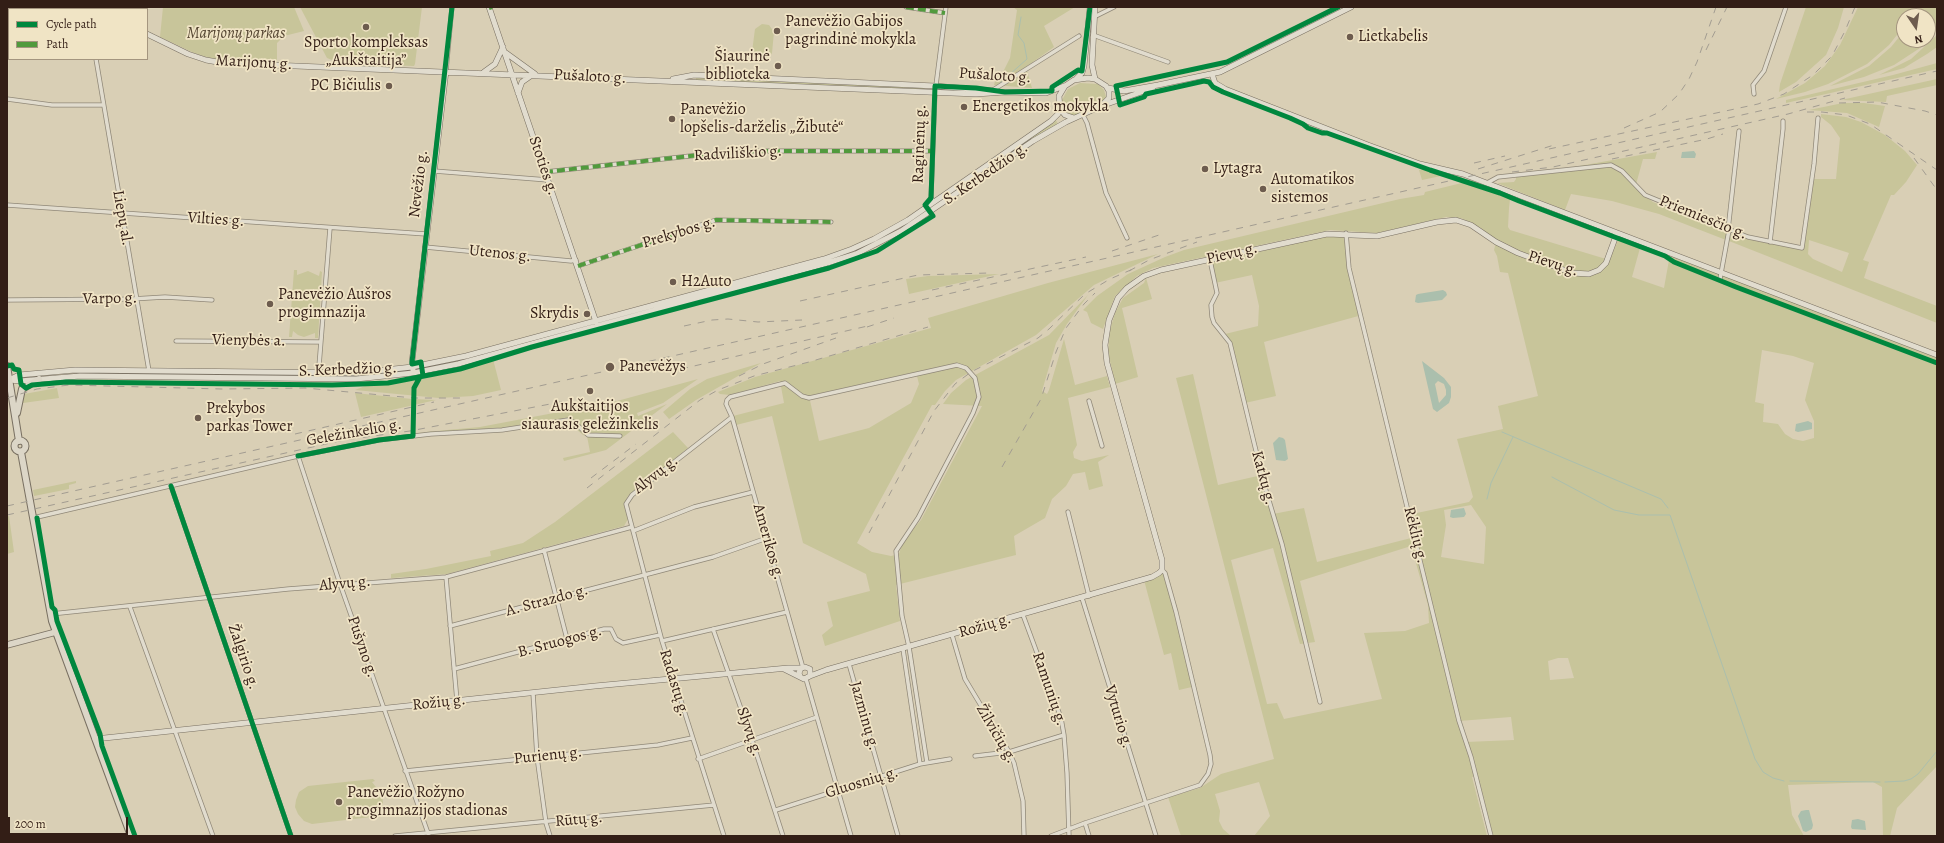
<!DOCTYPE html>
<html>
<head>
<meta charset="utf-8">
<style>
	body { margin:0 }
	#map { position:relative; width:1944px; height:843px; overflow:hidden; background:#d9cfb5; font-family:Alegreya,serif }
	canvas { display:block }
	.frame { position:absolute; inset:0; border:8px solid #331e16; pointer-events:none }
	.legend { position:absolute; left:8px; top:8px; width:140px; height:52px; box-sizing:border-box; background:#f0e4c5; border:1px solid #a4957f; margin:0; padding:5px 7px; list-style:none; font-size:12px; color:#331e16 }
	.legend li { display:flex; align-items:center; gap:8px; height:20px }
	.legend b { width:20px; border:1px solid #a4957f }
	.north { position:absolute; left:1896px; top:8px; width:40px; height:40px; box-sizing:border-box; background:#f0e4c5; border:1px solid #a4957f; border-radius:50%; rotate:167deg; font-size:11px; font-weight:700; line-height:16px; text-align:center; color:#331e16 }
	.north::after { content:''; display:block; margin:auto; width:14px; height:18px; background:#6d5c4e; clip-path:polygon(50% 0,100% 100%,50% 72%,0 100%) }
	.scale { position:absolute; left:8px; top:817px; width:120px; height:18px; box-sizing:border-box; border:2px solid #331e16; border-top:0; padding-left:5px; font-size:12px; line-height:14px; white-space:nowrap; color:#331e16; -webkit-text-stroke:3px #f0e4c5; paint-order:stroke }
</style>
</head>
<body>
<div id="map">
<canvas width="1944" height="843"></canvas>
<div class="frame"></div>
<ul class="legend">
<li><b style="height:5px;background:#00873e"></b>Cycle path</li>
<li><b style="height:5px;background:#519a3d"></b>Path</li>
</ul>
<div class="north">N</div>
<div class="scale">200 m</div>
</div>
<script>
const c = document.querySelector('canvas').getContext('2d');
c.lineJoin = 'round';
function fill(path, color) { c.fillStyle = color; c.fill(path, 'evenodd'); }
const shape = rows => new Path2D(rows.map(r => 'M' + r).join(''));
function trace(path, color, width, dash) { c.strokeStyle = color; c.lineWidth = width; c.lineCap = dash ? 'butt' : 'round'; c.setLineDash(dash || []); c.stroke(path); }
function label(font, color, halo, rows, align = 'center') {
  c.font = font + ' Alegreya,serif'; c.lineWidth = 3.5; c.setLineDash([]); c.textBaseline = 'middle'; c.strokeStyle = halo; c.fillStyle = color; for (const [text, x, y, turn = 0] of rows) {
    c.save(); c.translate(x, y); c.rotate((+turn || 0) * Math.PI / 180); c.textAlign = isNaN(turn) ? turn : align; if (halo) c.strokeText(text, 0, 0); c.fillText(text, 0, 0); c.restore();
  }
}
fill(shape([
	[163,7,294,7,304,31,284,36,277,43,277,62,215,60,194,53,160,37],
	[300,7,422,7,415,64,414,66,342,64,327,58],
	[1013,7,1075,7,1044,26,1054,47,1026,67,1032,88,994,85,996,78,1002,74,1010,58,1017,10],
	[1806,7,1844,7,1838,28,1826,55,1796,82,1779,92,1780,84],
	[1858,7,1915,7,1911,16,1904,16,1904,26,1889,45,1867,64,1828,84,1805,92,1776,99,1805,83,1825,66,1840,45],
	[1919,7,1937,7,1937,29,1931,37,1920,48,1894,65,1864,77,1830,86,1869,66,1891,47,1904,31,1904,40,1928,40,1928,16,1914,16],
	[762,24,769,25,774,32,772,53,768,59,761,60,755,57,752,52,755,29],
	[1937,35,1937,47,1927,54,1904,68,1879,75,1911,59],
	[1937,63,1937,69,1786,103,1786,100,1893,75],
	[696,78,924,88,924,90,696,80],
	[1937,79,1937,85,1887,96,1886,102,1841,100],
	[1080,83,1098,84,1104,90,1106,97,1101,104,1077,115,1071,115,1065,110,1062,100,1068,89],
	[1843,103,1864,103,1885,106,1879,127,1847,113,1809,110],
	[1821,114,1846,117,1861,122,1885,135,1905,151,1917,165,1906,182,1894,195,1891,195,1863,260,1869,262,1864,278,1937,306,1937,323,1729,241,1731,235,1734,234,1755,240,1803,248,1812,179,1836,179,1840,138,1831,125,1821,117],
	[1809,240,1849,253,1842,272,1813,259,1808,254],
	[1056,120,1058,125,976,177,987,167],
	[1657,152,1655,159,1643,159,1635,188,1653,202,1726,231,1726,240,1659,214,1612,201,1571,194,1565,210,1497,183,1514,182,1516,179,1516,173,1574,167],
	[1427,168,1434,170,1455,173,1422,180,1419,170],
	[1474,180,1513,196,1510,199,1509,208,1508,227,1510,230,1606,259,1609,262,1618,240,1625,237,1937,358,1937,766,1897,808,1890,836,1883,836,1882,787,1873,782,1788,785,1792,815,1804,836,1491,836,1476,776,1472,777,1487,836,1254,836,1270,816,1259,782,1215,794,1220,811,1219,821,1223,829,1231,836,1181,836,1168,797,1200,788,1221,774,1274,759,1176,378,1193,374,1218,485,1262,475,1273,514,1304,508,1317,562,1415,537,1412,514,1469,502,1473,497,1457,439,1503,429,1498,406,1538,396,1508,273,1500,272,1497,256,1494,250,1496,242,1481,228,1461,218,1446,217,1377,233,1330,230,1153,268,1137,276,1115,296,1103,329,1091,323,1087,312,1083,310,1097,296,1128,274,1165,257,1184,250,1400,199,1424,195,1425,192],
	[1640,248,1664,256,1669,260,1664,288,1632,277],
	[1762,350,1793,356,1814,363,1805,400,1814,421,1814,438,1803,441,1793,439,1785,434,1778,424,1763,422,1764,404,1755,402],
	[1471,505,1486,527,1484,564,1441,557,1446,525,1444,510],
	[1411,546,1428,605,1429,623,1405,631,1364,633,1382,699,1284,719,1277,703,1267,704,1231,560,1273,548,1300,644,1315,642,1300,581],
	[1558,658,1568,658,1574,678,1550,680,1548,661],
	[1511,717,1514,740,1466,742,1459,721],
	[1327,236,1348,236,1349,262,1362,315,1264,342,1276,396,1245,403,1230,343,1225,334,1258,326,1259,306,1252,275,1215,283,1211,263],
	[1158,254,1094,285,1036,335,956,380,945,391,935,405,932,405,857,543,872,552,891,556,899,554,903,541,921,520,982,406,943,404,951,393,966,380,1049,335,1088,295,1067,324,1056,343,1042,391,1047,394,1049,390,1064,339,1075,385,1107,376,1110,387,1068,398,1077,445,1073,452,1074,458,1082,461,1109,455,1098,462,1103,486,1089,490,1085,472,1073,474,1066,486,1052,499,1045,518,1014,536,1016,555,896,585,900,621,825,646,822,635,833,626,827,602,870,591,866,574,803,543,772,416,736,425,733,416,784,403,780,381,730,395,720,394,718,392,755,377,931,328,928,318,1048,283],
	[916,372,919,384,911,403,869,428,819,441,809,396],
	[294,270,297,270,297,275,308,271,319,276,320,271,322,272,318,338,315,338,315,333,304,337,298,335,293,331,292,337,289,337],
	[999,274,909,294,906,279,928,276],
	[1146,278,1152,299,1122,308,1138,377,1115,384,1108,352,1110,330,1115,313,1123,298,1144,283],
	[587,324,588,326,468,360,423,369,423,367,466,358],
	[493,359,501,390,473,396,439,398,355,390,370,384,421,375,424,377,428,377,463,369,466,366],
	[761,363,696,400,669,419,663,412,690,389,707,379],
	[155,373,331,375,331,377,155,374],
	[698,379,663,403,637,413,638,416,667,404,606,450,564,461,563,458,590,452,587,436,583,435,568,422,502,428,414,433,480,427,617,401],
	[57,388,59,398,23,403,24,394],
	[355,393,412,399,436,400,361,417],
	[673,432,688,448,628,496,624,505,628,519,624,526,447,574,391,578,391,574,426,569,491,556,490,551,523,543,555,522],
	[76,481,76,483,69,485,69,489,34,496,33,490],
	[9,516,14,552,7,554,7,517],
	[1164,571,1196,686,1179,690,1171,653,1164,655,1144,580],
	[373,779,375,781,372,782,382,795,383,803,379,811,371,817,312,824,304,821,298,814,295,807,296,800,299,792,308,786]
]), '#c8c59a');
fill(shape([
	[1694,151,1696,154,1695,158,1681,158,1682,152],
	[1443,290,1446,292,1447,295,1442,300,1418,303,1415,302,1416,295,1418,294],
	[1422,361,1444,378,1451,387,1451,397,1449,403,1437,412,1433,409],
	[1438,381,1444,384,1446,390,1446,395,1439,403,1435,384],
	[1808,421,1812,423,1812,429,1798,432,1795,431,1796,424],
	[1279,437,1283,438,1285,440,1288,459,1285,461,1276,460,1273,443],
	[1464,508,1466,514,1464,517,1453,518,1450,517,1451,510],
	[1806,810,1809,810,1813,825,1812,829,1806,832,1803,831,1798,816,1801,811],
	[1858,819,1865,821,1866,830,1852,829,1851,827,1852,820]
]), '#abbfad');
trace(shape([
	[1000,83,1027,59,1024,43,1018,35,1021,17],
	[1502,432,1661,499,1668,508],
	[1552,477,1614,510,1639,515,1670,515,1755,759,1763,772,1773,778,1784,781],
	[1487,499,1491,483,1513,437],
	[1790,781,1880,782],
	[1885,782,1904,781,1911,779,1918,774,1937,751]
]), '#abbfad', 1);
const street = shape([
	[906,7,945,13],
	[1094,17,1114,7],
	[1093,35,1168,62],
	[96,59,149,371],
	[446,71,452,7],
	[993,90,1079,36],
	[1754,94,1753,85,1764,71,1786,7],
	[7,99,52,105,103,105],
	[1083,115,1087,123,1106,193,1127,238],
	[434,171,548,180],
	[545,172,690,156,754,151,932,151],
	[1487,183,1498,177,1611,165,1622,171,1645,195,1748,237,1802,248,1814,164,1818,118],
	[934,202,931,198,935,93,946,7],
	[7,205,426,234],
	[1728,230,1739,131],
	[1346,233,1349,268,1459,721,1471,757,1491,836],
	[1770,242,1783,129,1783,121],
	[425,247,571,261,576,260],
	[1210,260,1217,293,1211,305,1212,317,1214,323,1230,343,1264,484,1282,544,1320,702],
	[578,266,716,220,831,222],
	[1720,279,1729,230],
	[7,300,132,299,165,297,212,300],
	[176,341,321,342],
	[319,366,330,228],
	[1089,401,1102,446],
	[732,417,803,668],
	[298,456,340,584,429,836],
	[171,486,291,836],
	[1068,512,1089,596],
	[33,518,298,456,379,440,431,434,502,430,568,420,574,422,588,435,620,436],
	[633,531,694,507,753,492],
	[544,550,567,639],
	[446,577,457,701],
	[1082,598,1156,836],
	[130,607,213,836],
	[51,614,288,589,446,577,632,527],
	[1023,615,1061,718,1064,735,1067,773,1069,836],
	[450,626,713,557,767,538],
	[713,629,752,740,783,836],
	[952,635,965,679,1009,752,1014,763,1023,801,1024,836],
	[662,641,787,612],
	[903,649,920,764],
	[849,664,898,836],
	[454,669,604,629,611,629,616,639,623,643,660,635],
	[806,679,851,836],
	[533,693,537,757,546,823,550,836],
	[975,756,1009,752,1064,735],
	[698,759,817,717],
	[405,771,658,745,692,738],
	[776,810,920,764,950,759],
	[1085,823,1089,836],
	[395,836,714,805],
	[724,836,662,641,626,504,632,495,732,417,726,404,727,400,730,397,785,383,802,396,809,398,957,365,966,368,975,378,979,397,973,413,918,518,896,551,902,616,909,647,927,763],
	[1051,836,1085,823,1200,785,1208,774,1211,764,1210,755,1176,612,1165,573,1162,570]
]);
const secondary = shape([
	[86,7,90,9],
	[489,7,596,322],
	[1095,7,1092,65,1095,79],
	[147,34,188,54,206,60,223,63,976,94,1005,92,1046,93,1064,86],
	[506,53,535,74],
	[484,72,495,64,503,47],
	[1212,74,1215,83,1225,89,1368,145,1420,164,1463,174,1937,355],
	[673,79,694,75,935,86,996,91],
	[1076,79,1082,73,1084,66,1090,7],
	[1108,88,1124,91,1158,85,1220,72,1351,7],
	[518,93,522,82,532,75],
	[1104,105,1153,88],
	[413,370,412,362,446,71],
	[11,379,19,375,75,370,358,373,412,367,466,356,824,259,852,249,874,239,908,220,1051,121,1058,114,1060,109],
	[10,380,20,381,80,376,356,379,413,373,458,364,824,264,856,254,901,231,1033,141,1066,122,1101,106,1109,98,1109,91,1106,86,1095,79,1088,78,1074,80,1065,86,1059,96,1060,109,1065,115,1074,118],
	[784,669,804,679,810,676,810,669,805,667,801,668,799,673,800,676],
	[810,676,826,670,1152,577,1159,573,1162,570,1162,560,1107,363,1105,345,1109,320,1118,298,1127,288,1144,276,1161,270,1327,234,1377,236,1437,222,1456,220,1471,225,1496,242,1518,253,1572,273,1589,274,1599,270,1606,263,1617,233],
	[95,739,595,686,788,668,801,668]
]);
const primary = shape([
	[7,645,56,632]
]);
const highway = shape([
	[7,366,19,441],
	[17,413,22,389,39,379],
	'14.5 446a5.5 5.5 0 1 1 11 0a5.5 5.5 0 1 1-11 0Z',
	[21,452,52,621,131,836]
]);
trace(street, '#908878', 5);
trace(secondary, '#797062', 6);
trace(primary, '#797062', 7);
trace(highway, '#797062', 8);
trace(street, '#e1dcce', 3.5);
trace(secondary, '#e1dcce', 5);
trace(primary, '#dcd6c7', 5.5);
trace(highway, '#dcd6c7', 6);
trace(shape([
	[1706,50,1727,7],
	[1839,103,1877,102,1925,111,1937,115],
	[1807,112,1822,112,1846,115,1870,124,1937,170],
	[1624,128,1660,112,1679,94,1689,79,1697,62,1716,7],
	[1549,149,1758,104,1784,94,1813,75,1832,56,1845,31,1855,7],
	[1914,158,1937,190],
	[1612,159,1707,139,1723,134],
	[1474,163,1505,156],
	[1478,169,1554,145],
	[1512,172,1553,167,1788,114,1845,98],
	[1112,251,1159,235],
	[1129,271,1149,260,1197,242],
	[932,290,1086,257],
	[800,301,918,275,989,273],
	[684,326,712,320,728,319,758,322,802,320],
	[867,327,894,318],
	[681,369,872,325],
	[739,376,763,364,836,338],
	[7,398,37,389,69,385,222,389,305,388,414,398,460,398],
	[295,434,434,402],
	[1002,467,1041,399,1056,352,1066,328,1084,304,1095,293],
	[591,478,636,444],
	[587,488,700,400,718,390,754,376,809,362,928,327],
	[7,506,1937,71],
	[7,515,344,440,410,431,571,400],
	[869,533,934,411,955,384,971,372,1038,338,1049,329,1085,294,1110,279,1133,269]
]), '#a29c91', 1, [7, 7]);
trace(shape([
	[906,7,945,13],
	[489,8,492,7],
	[545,172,690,156,754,151,932,151],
	[578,266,716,220,831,222]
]), '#519a3d', 4, [8, 4]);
trace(shape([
	[1338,7,1227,62,1116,86,1120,105,1144,97,1146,94,1204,81,1209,82,1213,87,1223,92,1290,118,1303,124,1308,128,1322,133,1327,133,1430,170,1500,193,1519,201,1665,256,1674,262,1736,287,1937,363],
	[7,366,12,365,14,369,19,370,21,384,26,388,32,385,66,382,332,385,388,383,460,369,532,347,829,268,877,251,933,216,925,205,931,198,935,86,976,88,1005,92,1052,91,1052,87,1078,70,1082,71,1090,7],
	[423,376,421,362,412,364,412,362,452,7],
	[298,456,379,440,413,436,414,388,420,377],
	[171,486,291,836],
	[37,518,52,607,55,610,57,621,100,734,102,746,135,836]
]), '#00873e', 5);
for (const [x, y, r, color] of [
	[366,27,4,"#6d5c4e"],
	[777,31,4,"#6d5c4e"],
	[1350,37,4,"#6d5c4e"],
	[778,66,4,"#6d5c4e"],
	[389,86,4,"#6d5c4e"],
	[964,107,4,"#6d5c4e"],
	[672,119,4,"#6d5c4e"],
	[1205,169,4,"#6d5c4e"],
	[1263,189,4,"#6d5c4e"],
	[673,282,4,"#6d5c4e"],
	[270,304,4,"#6d5c4e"],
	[587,314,4,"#6d5c4e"],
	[610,367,5,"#6d5c4e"],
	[590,391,4,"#6d5c4e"],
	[198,418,4,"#6d5c4e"],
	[339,802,4,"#6d5c4e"]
]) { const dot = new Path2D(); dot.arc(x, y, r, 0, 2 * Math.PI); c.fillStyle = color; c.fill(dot); trace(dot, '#f0e4c5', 1.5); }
label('16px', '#331e16', '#f0e4c5', [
	["Panevėžio Gabijos",785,22],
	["pagrindinė mokykla",785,40],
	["Lietkabelis",1358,37],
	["Sporto kompleksas",366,43,"center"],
	["„Aukštaitija”",366,61,"center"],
	["Šiaurinė",770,57,"right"],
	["biblioteka",770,75,"right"],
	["PC Bičiulis",381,86,"right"],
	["Energetikos mokykla",972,107],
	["Panevėžio",680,110],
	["lopšelis-darželis „Žibutė“",680,128],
	["Lytagra",1213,169],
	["Automatikos",1271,180],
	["sistemos",1271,198],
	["H2Auto",681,282],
	["Panevėžio Aušros",278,295],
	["progimnazija",278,313],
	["Skrydis",579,314,"right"],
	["Panevėžys",619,367],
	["Aukštaitijos",590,407,"center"],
	["siaurasis geležinkelis",590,425,"center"],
	["Prekybos",206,409],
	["parkas Tower",206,427],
	["Panevėžio Rožyno",347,793],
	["progimnazijos stadionas",347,811]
], 'left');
label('italic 16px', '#554632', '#f0e4c5', [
	["Marijonų parkas",236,34]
]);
label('16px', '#331e16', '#f0e4c5', [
	["Marijonų g.",254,63,3],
	["Pušaloto g.",995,76,4],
	["Pušaloto g.",590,77,3],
	["Raginėnų g.",920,144,-88],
	["Radviliškio g.",738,154,-3],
	["Stoties g.",543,166,71],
	["S. Kerbedžio g.",986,174,-34],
	["Nevėžio g.",419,184,-83],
	["Liepų al.",122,218,80],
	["Priemiesčio g.",1703,218,22],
	["Vilties g.",216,220,4],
	["Prekybos g.",679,233,-17],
	["Utenos g.",500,254,6],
	["Pievų g.",1232,254,-13],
	["Pievų g.",1553,264,18],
	["Varpo g.",110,299,-1],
	["Vienybės a.",249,341,1],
	["S. Kerbedžio g.",348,370,-2],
	["Geležinkelio g.",354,433,-10],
	["Alyvų g.",656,475,-38],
	["Katkų g.",1263,478,75],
	["Rėklių g.",1415,535,76],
	["Amerikos g.",768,542,74],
	["Alyvų g.",345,584,-5],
	["A. Strazdo g.",547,601,-15],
	["Rožių g.",985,626,-16],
	["B. Sruogos g.",560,642,-15],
	["Pušyno g.",362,647,71],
	["Žalgirio g.",243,657,71],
	["Radastų g.",674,683,73],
	["Ramunių g.",1049,689,71],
	["Rožių g.",439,703,-6],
	["Jazminų g.",864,716,74],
	["Vyturio g.",1118,717,73],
	["Slyvų g.",749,732,71],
	["Žilvičių g.",996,734,60],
	["Purienų g.",548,756,-6],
	["Gluosnių g.",862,783,-17],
	["Rūtų g.",579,820,-5]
]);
</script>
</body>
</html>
